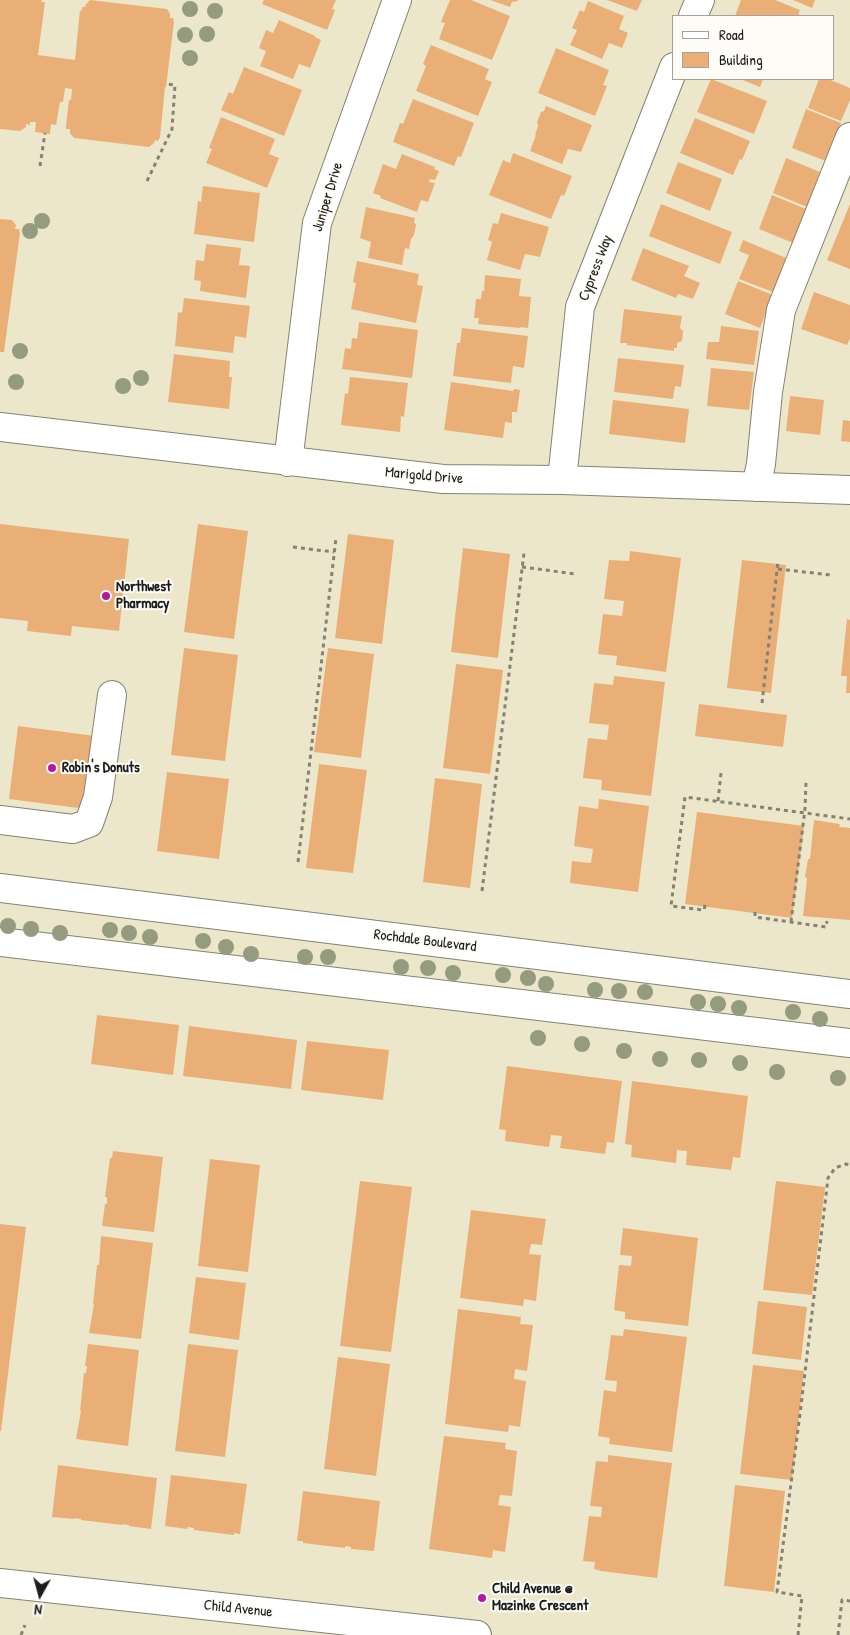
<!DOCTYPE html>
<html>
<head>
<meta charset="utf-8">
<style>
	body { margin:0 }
	#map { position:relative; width:850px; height:1635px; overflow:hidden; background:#ece7ca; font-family:"Patrick Hand",sans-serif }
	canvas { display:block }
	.legend { position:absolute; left:672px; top:15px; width:162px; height:65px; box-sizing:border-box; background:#fdfcf7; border:1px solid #a3a29f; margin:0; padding:6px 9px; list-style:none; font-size:15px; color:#1c1c1c }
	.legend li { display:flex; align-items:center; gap:10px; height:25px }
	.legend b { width:25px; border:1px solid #a3a29f }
	.north { position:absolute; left:15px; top:1570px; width:50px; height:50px; -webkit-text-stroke:4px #fdfcf7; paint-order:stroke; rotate:187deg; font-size:14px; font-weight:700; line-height:20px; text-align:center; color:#1c1c1c }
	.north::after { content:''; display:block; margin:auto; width:18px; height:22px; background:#1c1c1c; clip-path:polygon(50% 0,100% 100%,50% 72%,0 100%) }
</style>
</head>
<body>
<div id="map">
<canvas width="850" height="1635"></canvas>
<ul class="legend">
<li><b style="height:6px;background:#fff"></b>Road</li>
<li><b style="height:14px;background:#eaaf77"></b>Building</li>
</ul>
<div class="north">N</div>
</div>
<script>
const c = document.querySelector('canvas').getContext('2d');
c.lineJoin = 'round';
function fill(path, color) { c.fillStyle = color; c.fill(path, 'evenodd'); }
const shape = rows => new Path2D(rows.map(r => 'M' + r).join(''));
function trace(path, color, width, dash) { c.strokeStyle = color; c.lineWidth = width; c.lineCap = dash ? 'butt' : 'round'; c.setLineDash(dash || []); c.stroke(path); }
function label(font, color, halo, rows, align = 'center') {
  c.font = font + ' "Patrick Hand",sans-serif'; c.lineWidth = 4; c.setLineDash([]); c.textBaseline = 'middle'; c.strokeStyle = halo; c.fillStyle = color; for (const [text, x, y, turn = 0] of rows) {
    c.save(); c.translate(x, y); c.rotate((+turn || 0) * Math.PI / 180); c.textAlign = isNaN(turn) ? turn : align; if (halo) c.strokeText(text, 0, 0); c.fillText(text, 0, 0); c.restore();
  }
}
fill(shape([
	[0,0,42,0,41,2,45,2,38,55,75,60,80,10,82,11,82,7,85,7,86,4,90,0,167,9,170,14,170,18,173,18,174,22,166,87,165,87,160,137,158,141,155,140,154,143,149,147,74,138,70,133,70,129,66,129,66,126,69,100,71,100,72,89,65,88,63,102,60,102,56,125,51,124,50,134,35,132,36,122,30,122,30,125,26,124,26,127,20,131,0,129],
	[264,0,336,0,332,9,335,10,327,30,262,4],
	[450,0,471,0,510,16,492,60,439,39,445,23,441,22],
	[490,0,518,0,518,1,512,2,510,7],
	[607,0,642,0,637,11],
	[741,0,775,0,800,10,798,16,735,16],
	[793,0,815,0,812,8],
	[588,1,624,16,619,29,628,33,622,48,609,43,602,59,570,45,577,30,572,28,580,10,584,12],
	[279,20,315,36,315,37,321,40,310,68,299,64,293,79,260,66,266,51,259,48,266,30,273,33],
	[431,45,489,69,485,79,492,82,478,116,416,91,426,66,423,64],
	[556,48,609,70,603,85,607,86,595,116,538,93],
	[244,67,302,90,284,136,221,110,229,92,233,94],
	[711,79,767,101,754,134,697,112],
	[740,79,763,79,760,87],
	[819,79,828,79,850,88,850,100,841,121,808,108],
	[413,99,474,123,461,157,458,156,454,166,393,142,400,123,403,124],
	[546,106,592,125,581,152,568,149,562,164,530,151,536,135,535,135,538,126,537,122,541,112,544,111],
	[806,109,841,123,826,161,792,148],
	[221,117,275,139,269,154,279,158,267,188,206,163,212,149,209,148],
	[695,118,750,141,742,160,740,159,733,175,680,153],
	[513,153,572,176,564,196,561,195,551,219,489,195,503,160,510,163],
	[402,154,435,167,434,169,439,171,435,180,430,179,429,182,435,183,428,202,421,200,417,212,380,198,381,196,373,193,383,164,396,169],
	[786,158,820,172,807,207,773,193],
	[678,162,722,179,710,211,666,193],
	[203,186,260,193,254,242,194,234,198,201,201,202],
	[772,195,806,209,793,243,759,229],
	[661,204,732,232,720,264,649,236],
	[850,204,850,269,827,260],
	[366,207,415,218,414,222,416,225,414,235,411,239,409,249,405,248,402,265,368,258,371,242,360,238],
	[501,213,549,227,540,257,525,254,520,270,487,260,492,242,488,240,493,223,498,224],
	[0,219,12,220,16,225,15,229,19,229,20,233,4,352,0,352],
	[743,240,786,258,773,292,739,279,749,255,739,251],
	[206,244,241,248,239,265,250,266,246,298,200,291,201,281,194,280,196,260,204,261],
	[643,248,689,266,684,276,700,283,693,299,678,294,676,298,631,280],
	[357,261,419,274,417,285,423,286,416,323,351,309,356,283,353,282],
	[485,275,521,279,519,296,531,297,528,328,521,327,520,328,478,324,479,318,474,318,476,299,481,299,482,291,484,291],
	[738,281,773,295,760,328,725,314],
	[814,292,850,305,850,338,847,345,801,329],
	[184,298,250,306,246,338,235,336,233,353,175,346,178,312,182,313],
	[624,309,682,316,680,328,683,331,682,341,677,343,677,348,674,348,674,351,627,345,627,343,620,343],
	[359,322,418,330,412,378,342,369,345,348,351,349,352,338,357,339],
	[721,326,759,331,754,365,706,359,708,342,719,342],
	[462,328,528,336,524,368,513,366,511,383,453,376,457,343,460,343],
	[174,354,230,361,229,377,232,377,229,409,168,402],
	[618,358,684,365,681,387,675,386,673,399,614,392],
	[711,368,754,372,749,410,707,406],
	[350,377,408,383,404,417,401,416,400,432,341,425,345,393,348,394],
	[451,382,513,391,514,389,520,390,517,412,512,412,512,423,505,422,503,438,444,430],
	[790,396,824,400,820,435,786,431],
	[613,400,689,409,685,443,609,434],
	[843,420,850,421,850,442,841,441],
	[0,524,129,539,119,631,72,626,71,636,27,631,28,621,0,618],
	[198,524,248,531,234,639,184,632],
	[348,534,394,540,382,644,335,638],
	[463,548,510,554,498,658,451,652],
	[630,551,681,558,666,672,616,665,617,656,598,654,603,614,622,616,624,601,604,599,609,560,629,561],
	[742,560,786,565,771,693,727,688],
	[847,619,850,620,850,693,846,693,847,676,841,676],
	[184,648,238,655,225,761,171,755],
	[328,648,374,654,361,758,314,752],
	[456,664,503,670,490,774,443,768],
	[614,676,665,682,651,796,601,790,602,780,583,778,588,738,607,740,609,725,589,723,594,683,613,685],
	[699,704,787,715,783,747,695,736],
	[18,726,95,736,86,809,9,799],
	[319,764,367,770,353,873,306,868],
	[167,772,229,779,219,859,157,851],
	[435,778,482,784,470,888,423,882],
	[599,799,649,806,638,892,570,883,572,861,591,863,593,849,574,846,579,806,598,809],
	[697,812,804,826,792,918,685,904],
	[814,820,840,824,839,827,850,828,850,920,803,916,807,878,805,877,808,859,810,859],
	[97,1015,179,1025,173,1075,91,1064],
	[189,1026,297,1040,291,1089,183,1076],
	[307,1041,389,1050,383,1100,301,1090],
	[507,1066,622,1081,614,1143,607,1142,605,1154,560,1148,562,1136,551,1135,549,1147,505,1141,506,1130,499,1129],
	[632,1081,748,1096,740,1158,733,1157,731,1170,686,1165,687,1151,677,1150,676,1163,631,1157,632,1145,625,1144],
	[113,1151,163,1157,154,1232,102,1226,105,1204,107,1204,107,1197,105,1197,110,1158,112,1158],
	[210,1159,260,1165,248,1272,198,1266],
	[360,1181,412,1187,391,1352,340,1346],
	[776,1181,825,1187,812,1295,763,1290],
	[471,1210,546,1219,542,1245,531,1244,529,1254,541,1255,536,1301,524,1299,523,1306,460,1298],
	[0,1224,26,1227,1,1431,0,1431],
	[623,1228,698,1238,688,1326,625,1319,625,1312,614,1310,619,1265,631,1266,632,1256,620,1255],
	[101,1236,153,1243,141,1339,89,1333,94,1304,93,1304,97,1265,99,1265],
	[196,1277,246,1283,239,1340,189,1333],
	[758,1301,807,1307,801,1360,752,1354],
	[458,1309,521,1317,520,1324,533,1325,527,1371,515,1369,514,1379,526,1381,520,1427,509,1425,508,1432,445,1424],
	[624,1329,687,1337,672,1452,609,1444,610,1438,598,1436,604,1390,616,1392,617,1381,605,1380,611,1335,623,1336],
	[88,1344,139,1350,128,1446,76,1439,81,1411,80,1411,84,1373,86,1373,87,1366,85,1366],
	[188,1344,238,1350,225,1457,175,1451],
	[338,1357,390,1364,376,1476,324,1469],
	[753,1365,804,1371,792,1480,740,1474],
	[444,1436,506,1443,505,1449,517,1451,512,1496,500,1495,498,1505,511,1507,505,1552,493,1550,492,1558,429,1549],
	[608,1455,672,1463,657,1578,601,1571,594,1569,595,1562,583,1561,589,1516,601,1517,602,1507,590,1506,596,1461,608,1462],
	[58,1465,157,1478,151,1529,129,1526,129,1525,122,1524,122,1525,81,1520,81,1519,74,1518,74,1519,52,1517],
	[171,1475,247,1484,240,1534,234,1533,234,1535,194,1530,194,1528,188,1527,187,1529,165,1526],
	[735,1485,785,1491,774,1592,724,1586],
	[303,1491,380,1501,374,1551,351,1549,351,1547,345,1546,345,1548,303,1543,303,1541,297,1541]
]), '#eaaf77');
const minor = shape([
	[693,16,700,0],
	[0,427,443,479,562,480,850,490],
	[288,462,317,223,397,0],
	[562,480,580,307,674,67],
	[756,487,761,464,768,392,781,310,850,137],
	[0,820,73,829,89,823,98,797,112,695],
	[0,1583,477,1635]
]);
const major = shape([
	[0,888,850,994],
	[0,942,850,1043]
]);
trace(minor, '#848273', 30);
trace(major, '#848273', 30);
trace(shape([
	[40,166,45,133],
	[147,181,172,129,175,85,166,84],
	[293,547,334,552],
	[522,567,576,574],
	[778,569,831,575],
	[762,703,778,561],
	[718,801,721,773],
	[298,862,336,538],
	[482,891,524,553],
	[705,905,704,910,671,906,685,797,850,819],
	[755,912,755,917,826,927,827,921],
	[791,922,805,809,806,782],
	[21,1635,25,1625],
	[798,1635,802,1596,777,1592,801,1406,828,1178,835,1168,846,1164,850,1165],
	[838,1635,842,1600,850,1601]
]), '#848273', 3, [4, 4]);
trace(minor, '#fff', 28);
trace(major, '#fff', 28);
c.fillStyle = '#949b7e';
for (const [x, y] of [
	[190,9],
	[215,11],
	[207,34],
	[185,35],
	[190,58],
	[42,221],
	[30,231],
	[20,351],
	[141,378],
	[16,382],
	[123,386],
	[8,926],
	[31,929],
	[110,930],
	[60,933],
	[129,933],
	[150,937],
	[203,941],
	[226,947],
	[251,954],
	[305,957],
	[328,957],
	[401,967],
	[428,968],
	[453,973],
	[503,975],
	[528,978],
	[546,984],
	[595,990],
	[619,991],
	[645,992],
	[698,1002],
	[718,1004],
	[739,1008],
	[793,1012],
	[820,1019],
	[538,1038],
	[582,1044],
	[624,1051],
	[660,1059],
	[699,1060],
	[740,1063],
	[777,1072],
	[838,1078]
]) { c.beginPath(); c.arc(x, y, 8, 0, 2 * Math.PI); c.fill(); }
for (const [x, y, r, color] of [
	[106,596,5,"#b5179e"],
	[52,768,5,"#b5179e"],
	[482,1598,5,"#b5179e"]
]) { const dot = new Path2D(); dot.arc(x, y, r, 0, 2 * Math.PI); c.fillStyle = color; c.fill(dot); trace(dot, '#fdfcf7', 2); }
label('15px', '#1c1c1c', '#fdfcf7', [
	["Juniper Drive",328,197,-73],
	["Cypress Way",596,268,-69],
	["Marigold Drive",424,476,5],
	["Rochdale Boulevard",425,941,7],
	["Child Avenue",238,1609,6]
]);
label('bold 15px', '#1c1c1c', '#fdfcf7', [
	["Northwest",116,587],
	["Pharmacy",116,604],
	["Robin's Donuts",62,768],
	["Child Avenue @",492,1589],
	["Mazinke Crescent",492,1606]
], 'left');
</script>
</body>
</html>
